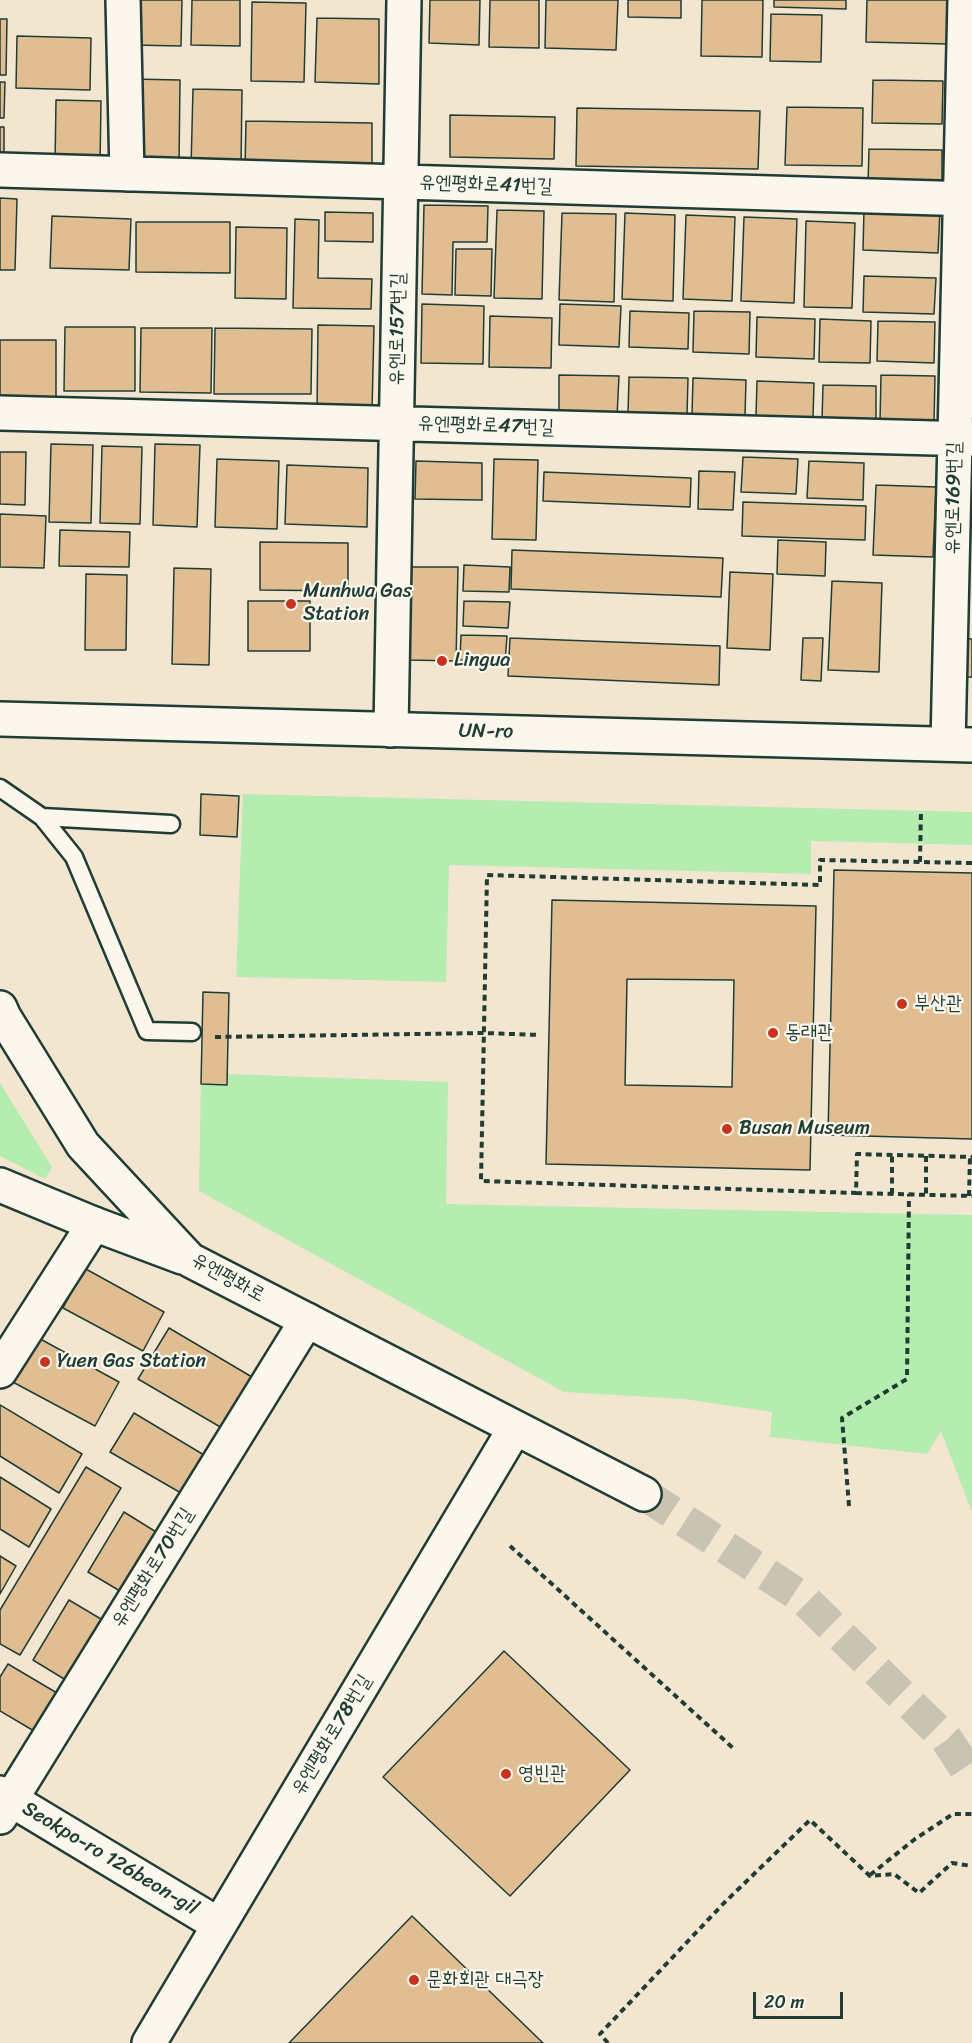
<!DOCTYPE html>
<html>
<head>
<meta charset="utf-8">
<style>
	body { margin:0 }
	#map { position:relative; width:972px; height:2043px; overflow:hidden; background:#f3e6d1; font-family:Sriracha,sans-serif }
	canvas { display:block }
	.scale { position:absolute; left:753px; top:1992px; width:90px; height:27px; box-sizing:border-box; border:3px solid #1f3d34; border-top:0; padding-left:8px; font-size:18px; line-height:21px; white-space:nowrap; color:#1f3d34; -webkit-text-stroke:4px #fbf7ec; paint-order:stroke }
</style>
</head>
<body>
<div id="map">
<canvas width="972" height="2043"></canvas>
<div class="scale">20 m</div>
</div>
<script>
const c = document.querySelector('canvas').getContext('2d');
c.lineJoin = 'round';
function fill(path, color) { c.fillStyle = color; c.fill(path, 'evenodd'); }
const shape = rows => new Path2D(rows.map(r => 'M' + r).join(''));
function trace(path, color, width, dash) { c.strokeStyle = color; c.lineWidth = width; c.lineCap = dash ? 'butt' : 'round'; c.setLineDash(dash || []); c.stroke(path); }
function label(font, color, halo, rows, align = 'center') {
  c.font = font + ' Sriracha,"Poor Story",sans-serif'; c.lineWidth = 4.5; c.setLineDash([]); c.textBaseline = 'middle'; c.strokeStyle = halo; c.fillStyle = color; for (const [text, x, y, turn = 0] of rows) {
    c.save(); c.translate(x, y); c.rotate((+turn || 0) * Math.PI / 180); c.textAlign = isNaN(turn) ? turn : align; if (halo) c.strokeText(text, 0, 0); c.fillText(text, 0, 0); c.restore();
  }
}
fill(shape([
	[243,794,972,812,972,845,811,841,811,874,449,865,446,982,236,977],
	[201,1073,448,1082,446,1204,972,1215,972,1512,941,1431,927,1454,770,1437,772,1412,684,1399,564,1392,199,1191],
	[0,1083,52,1167,45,1179,0,1156]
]), '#b5edb0');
const building = shape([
	[133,0,182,0,181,46,133,45,133,0],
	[192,0,240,0,240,46,191,45,192,0],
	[430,0,480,0,479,45,429,43,430,0],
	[490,0,539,0,539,48,489,47,490,0],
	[546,0,618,0,616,50,545,48,546,0],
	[628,0,681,0,681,18,628,17,628,0],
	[702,0,763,0,762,57,701,56,702,0],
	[774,0,846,0,846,9,774,7,774,0],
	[867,0,949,0,948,44,866,42,867,0],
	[252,2,306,3,304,82,251,81,252,2],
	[771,14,822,15,821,62,770,61,771,14],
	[317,18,379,19,379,84,315,82,317,18],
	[0,19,7,19,6,75,0,75,0,19],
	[17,36,91,38,90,90,16,88,17,36],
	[132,79,180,80,179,165,131,164,132,79],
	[873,80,943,81,942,124,872,123,873,80],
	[0,82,5,82,4,118,0,118,0,82],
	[193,89,242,90,241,168,191,167,193,89],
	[56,100,101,101,100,166,55,165,56,100],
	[787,107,863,108,862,166,785,165,787,107],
	[577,108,760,111,758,169,576,166,577,108],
	[450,115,555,117,554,159,450,157,450,115],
	[246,121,372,123,372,170,245,167,246,121],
	[0,127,4,127,4,155,0,155,0,127],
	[869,149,942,150,942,187,868,185,869,149],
	[0,198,17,199,15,270,0,270,0,198],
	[424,205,488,206,487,242,453,242,452,295,422,294,424,205],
	[864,209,940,211,938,253,863,250,864,209],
	[497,210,544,211,542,299,494,298,497,210],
	[325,212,373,213,373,242,325,241,325,212],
	[562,213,616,214,614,302,559,300,562,213],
	[625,213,675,215,673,301,622,299,625,213],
	[686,215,735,217,732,301,683,299,686,215],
	[52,216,131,219,129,270,50,268,52,216],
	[744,217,797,219,794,303,741,301,744,217],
	[295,219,319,220,318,278,372,279,371,309,293,308,295,219],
	[806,221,855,223,852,308,804,307,806,221],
	[136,222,230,222,230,273,136,272,136,222],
	[236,227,287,228,286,299,235,298,236,227],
	[456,249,492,249,491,296,455,295,456,249],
	[864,276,936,278,934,314,863,312,864,276],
	[422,304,484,306,483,364,421,363,422,304],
	[560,304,621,306,619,347,559,345,560,304],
	[630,311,689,313,688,349,629,347,630,311],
	[694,311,750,312,749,354,693,352,694,311],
	[490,316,552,318,551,368,489,367,490,316],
	[757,317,815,319,814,359,756,357,757,317],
	[820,319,871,321,870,363,819,362,820,319],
	[878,321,935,322,934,363,877,361,878,321],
	[318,325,374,326,372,411,317,410,318,325],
	[65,327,135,327,135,391,64,391,65,327],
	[141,328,212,328,211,393,140,392,141,328],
	[215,328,312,329,311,394,214,394,215,328],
	[0,340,56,340,56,398,0,398,0,340],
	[559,375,619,376,617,417,559,416,559,375],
	[881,375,935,376,934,422,880,421,881,375],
	[629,377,688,378,687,415,628,414,629,377],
	[693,378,746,380,745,416,692,415,693,378],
	[757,381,814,383,813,417,756,416,757,381],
	[823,385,876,386,876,421,822,420,823,385],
	[51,444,93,445,91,523,49,522,51,444],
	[155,444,200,445,197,527,153,525,155,444],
	[102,446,142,447,140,524,100,523,102,446],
	[0,452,26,452,25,505,0,504,0,452],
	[743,457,798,459,796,494,741,492,743,457],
	[217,459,279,461,277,529,215,527,217,459],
	[494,459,538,460,536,540,492,539,494,459],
	[966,460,972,460,972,529,964,529,966,460],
	[416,461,482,463,482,500,415,499,416,461],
	[809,461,864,463,863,500,807,498,809,461],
	[287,465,368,468,367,527,285,524,287,465],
	[699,471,735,472,733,510,698,509,699,471],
	[544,472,691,478,690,507,543,501,544,472],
	[876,485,936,487,933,557,873,555,876,485],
	[743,502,866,506,865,540,742,536,743,502],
	[0,514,46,516,44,568,0,567,0,514],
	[60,530,130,532,129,567,59,566,60,530],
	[778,540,826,542,825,576,777,574,778,540],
	[260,542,348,543,348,591,260,590,260,542],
	[512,550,723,558,721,597,511,589,512,550],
	[464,565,510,567,509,592,463,591,464,565],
	[411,567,458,567,456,661,409,660,411,567],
	[174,568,211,569,209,665,172,664,174,568],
	[730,572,773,574,770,650,727,648,730,572],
	[86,574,127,575,126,650,85,650,86,574],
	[832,581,882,583,879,672,828,670,832,581],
	[248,601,310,601,310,651,248,651,248,601],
	[464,601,510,602,508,628,463,626,464,601],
	[461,635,507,636,505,662,460,660,461,635],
	[510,638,720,646,719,685,508,676,510,638],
	[803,638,823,638,821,681,801,680,803,638],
	[966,639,972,639,972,677,964,677,966,639],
	[201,794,239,796,237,837,200,835,201,794],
	[834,870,972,873,972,1139,828,1135,834,870],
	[552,900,816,906,810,1170,546,1164,552,900],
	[627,979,734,980,732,1087,625,1085,627,979],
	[203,992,229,993,227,1085,201,1084,203,992],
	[84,1268,164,1312,143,1351,63,1308,84,1268],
	[169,1328,252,1377,222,1428,138,1379,169,1328],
	[33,1335,119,1382,95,1426,9,1380,33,1335],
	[0,1405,82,1454,59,1493,0,1456,0,1405],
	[134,1413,204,1455,181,1493,110,1452,134,1413],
	[86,1467,121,1488,20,1655,0,1644,0,1610,86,1467],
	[0,1477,51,1509,29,1547,0,1529,0,1477],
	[124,1512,161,1535,125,1594,88,1572,124,1512],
	[0,1556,16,1566,0,1594,0,1556],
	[69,1600,106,1622,69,1682,33,1660,69,1600],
	[504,1651,630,1770,510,1896,383,1777,504,1651],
	[8,1664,57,1693,34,1731,0,1711,0,1677,8,1664],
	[412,1916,543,2043,289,2043,412,1916]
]);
fill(building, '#e1bd92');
trace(building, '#1f3d34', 1.5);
trace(shape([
	[644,1494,803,1598,947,1740,972,1778]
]), '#c9c4b2', 33, [33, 16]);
const lane = shape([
	[0,788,42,817,74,857,147,1031,192,1032],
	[42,817,171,824]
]);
const street = shape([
	[123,0,127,174],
	[0,170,972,199],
	[0,413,972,439],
	[391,730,404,0],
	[948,744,965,0],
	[0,1371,94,1224],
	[0,1793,219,1925],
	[0,1817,307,1320],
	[149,2043,515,1428]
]);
const secondary = shape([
	[0,719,972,745],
	[0,1008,4,1017,83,1145,190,1260,644,1494],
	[0,1185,94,1224,182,1257]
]);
trace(lane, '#1f3d34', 21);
trace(street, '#1f3d34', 38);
trace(secondary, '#1f3d34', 38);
trace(shape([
	[920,862,921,810],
	[972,863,820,860,820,885,487,875,481,1181,856,1193,857,1154,972,1157],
	[215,1037,484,1033,540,1035],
	[926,1156,926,1194],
	[856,1193,972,1196],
	[892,1194,892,1155],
	[969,1196,970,1157],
	[849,1506,842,1418,907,1379,909,1194],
	[510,1546,733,1748],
	[870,1875,915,1839,953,1814,972,1814],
	[608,2043,600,2034,724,1903,810,1820,870,1876,894,1874,919,1893,952,1863,972,1866]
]), '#1f3d34', 4, [6, 4.5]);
trace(lane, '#fbf7ec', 16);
trace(street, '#fbf7ec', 33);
trace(secondary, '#fbf7ec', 33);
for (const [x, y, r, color] of [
	[291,604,6,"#c8321e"],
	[442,661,6,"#c8321e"],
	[902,1004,6,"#c8321e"],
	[773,1033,6,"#c8321e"],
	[727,1129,6,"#c8321e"],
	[45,1362,6,"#c8321e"],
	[506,1774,6,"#c8321e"],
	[414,1980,6,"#c8321e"]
]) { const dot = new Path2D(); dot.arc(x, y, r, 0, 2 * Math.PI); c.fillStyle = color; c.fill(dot); trace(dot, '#fbf7ec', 2); }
label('20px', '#1f3d34', '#fbf7ec', [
	["유엔평화로41번길",486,185,2],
	["유엔로157번길",398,329,-89],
	["유엔평화로47번길",486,426,2],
	["유엔로169번길",954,498,-89],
	["UN-ro",486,732,1],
	["유엔평화로",228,1278,29],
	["유엔평화로70번길",153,1568,-58],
	["유엔평화로78번길",332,1735,-59],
	["Seokpo-ro 126beon-gil",110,1859,31]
]);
label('20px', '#1f3d34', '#fbf7ec', [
	["Munhwa Gas",303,592],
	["Station",303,615],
	["Lingua",454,661],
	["부산관",914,1004],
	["동래관",785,1033],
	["Busan Museum",739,1129],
	["Yuen Gas Station",57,1362],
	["영빈관",518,1774],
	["문화회관 대극장",426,1980]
], 'left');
</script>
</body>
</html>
